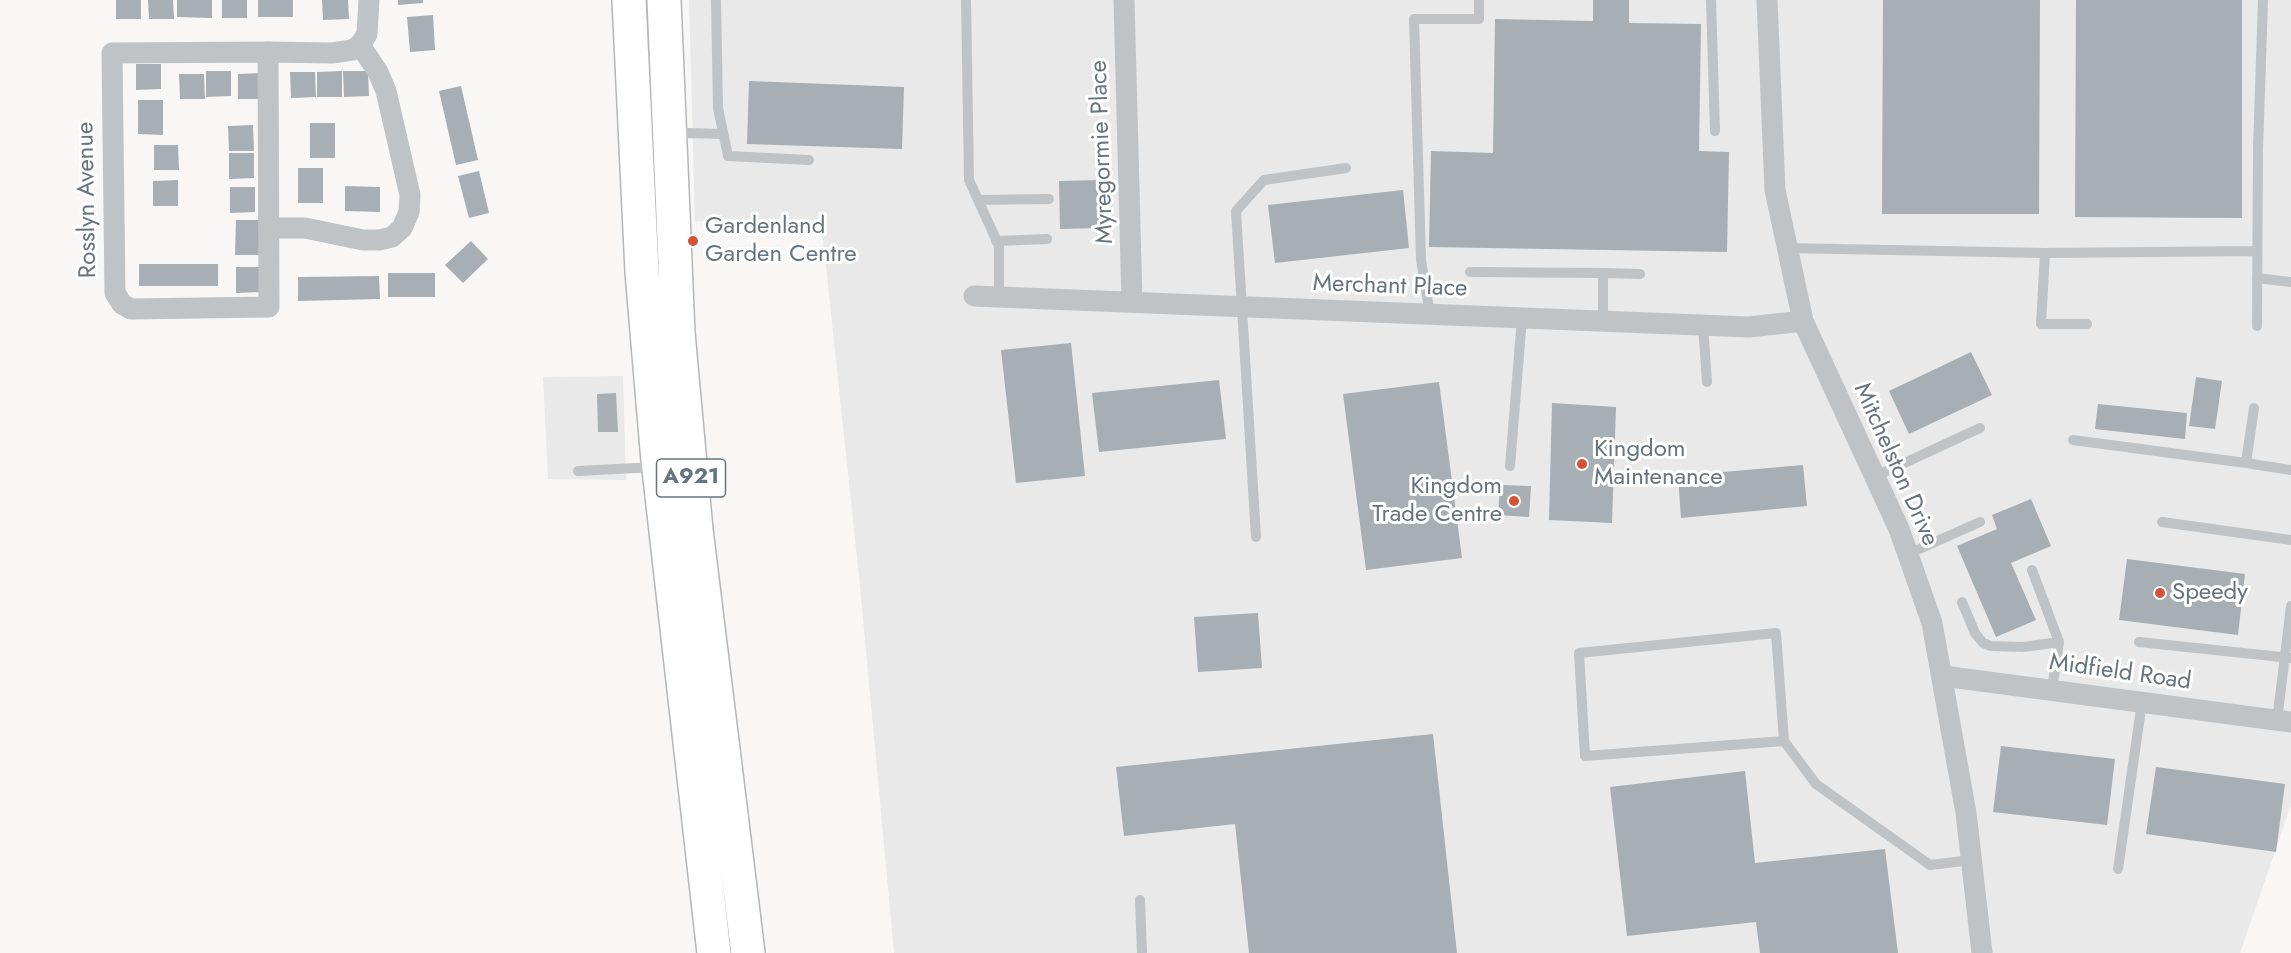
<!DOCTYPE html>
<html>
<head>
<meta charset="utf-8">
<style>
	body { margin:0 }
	canvas { display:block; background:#f8f7f5 }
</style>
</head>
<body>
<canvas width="2291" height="953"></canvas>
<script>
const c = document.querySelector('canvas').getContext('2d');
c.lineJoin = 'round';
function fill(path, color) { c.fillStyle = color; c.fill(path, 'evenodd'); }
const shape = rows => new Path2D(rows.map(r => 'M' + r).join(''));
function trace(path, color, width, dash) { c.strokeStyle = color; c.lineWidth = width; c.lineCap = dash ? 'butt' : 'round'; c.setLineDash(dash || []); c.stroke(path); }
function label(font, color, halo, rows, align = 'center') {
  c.font = font + ' Jost,sans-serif'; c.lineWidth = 6; c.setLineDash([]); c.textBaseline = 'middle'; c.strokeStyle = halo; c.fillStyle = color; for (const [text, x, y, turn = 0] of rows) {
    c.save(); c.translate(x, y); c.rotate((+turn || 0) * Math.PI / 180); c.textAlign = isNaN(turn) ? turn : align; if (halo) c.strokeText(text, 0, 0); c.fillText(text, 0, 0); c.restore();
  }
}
fill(shape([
	[689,0,2291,0,2291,805,2240,953,894,953,860,586,822,229,695,221],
	[623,376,626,480,548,479,543,377]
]), '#e8e9e8');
fill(shape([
	[116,0,141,0,141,19,116,19],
	[148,0,173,0,174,19,149,19],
	[177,0,212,0,212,18,177,17],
	[222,0,247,0,247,18,222,18],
	[258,0,293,0,293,17,258,17],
	[322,0,348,0,349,19,323,20],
	[398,0,423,0,423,3,398,5],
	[1593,0,1629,0,1629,23,1701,24,1699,151,1729,152,1727,252,1429,247,1431,151,1493,153,1495,19,1593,21],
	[1883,0,2040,0,2039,214,1882,214],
	[2076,0,2242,0,2242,218,2075,217],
	[433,15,435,50,410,52,407,17],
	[136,64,161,64,161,89,136,90],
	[206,71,231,71,231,96,206,97],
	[342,71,342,97,317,97,317,72],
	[343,71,368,71,369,96,344,97],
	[290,72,315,72,316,97,291,98],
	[263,73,263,99,238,99,238,74],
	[179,74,204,74,205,99,180,99],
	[749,81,904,87,902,149,747,144],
	[461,86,478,160,456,165,439,91],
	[138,100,163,100,163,135,138,134],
	[310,123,335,123,335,158,310,158],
	[253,125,254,151,229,151,228,126],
	[154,145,178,145,179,170,154,170],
	[229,153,254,153,254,178,229,179],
	[298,168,323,168,323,203,298,203],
	[479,171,489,213,469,218,458,176],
	[178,180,178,206,153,206,153,181],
	[1101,180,1102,228,1060,229,1059,181],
	[345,186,380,187,380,212,345,211],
	[230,187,255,187,255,212,230,213],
	[1403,190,1409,248,1275,263,1268,205],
	[236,220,261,220,260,255,235,255],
	[471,241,488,259,463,283,445,265],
	[139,264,218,264,218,286,139,286],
	[236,267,261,267,261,292,236,293],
	[388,273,435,273,435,297,388,297],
	[379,276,380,299,298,301,298,277],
	[1071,343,1085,476,1016,483,1001,350],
	[1971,352,1992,395,1909,434,1889,391],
	[2196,377,2222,381,2215,429,2189,426],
	[1219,380,1226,439,1099,452,1092,393],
	[1439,382,1462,558,1366,570,1343,394],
	[616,393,618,432,598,432,597,394],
	[1552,403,1616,407,1612,523,1549,520],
	[2098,404,2187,413,2185,439,2095,429],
	[1803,465,1807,506,1681,518,1678,476],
	[1500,485,1531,486,1529,517,1498,515],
	[2031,499,2051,546,2011,563,2036,620,1996,637,1957,546,1997,529,1992,515],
	[2127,559,2245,574,2238,635,2119,620],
	[1258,613,1262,668,1198,672,1194,617],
	[1433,734,1457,953,1249,953,1235,824,1124,836,1116,767],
	[2001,746,2115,759,2107,825,1993,812],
	[2156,767,2285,784,2276,852,2146,834],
	[1745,771,1755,863,1885,849,1898,953,1760,953,1756,922,1627,936,1610,787]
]), '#a7aeb4');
const primary = shape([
	[629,0,642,272,658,461,714,953],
	[664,0,678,333,696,530,748,953]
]);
trace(primary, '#b2b7bb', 36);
trace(shape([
	[716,0,718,108,728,156,809,160],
	[966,0,969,180,999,246,999,297],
	[1711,0,1715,131],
	[676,138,688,133,722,134],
	[978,200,1049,199],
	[996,241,1047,239],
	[1787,248,2045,253,2041,324,2087,324],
	[2045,253,2257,251],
	[1470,272,1603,273],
	[2257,278,2291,282],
	[1430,314,1421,260,1414,19,1479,19,1479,0],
	[1603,321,1603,273,1640,274],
	[1703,325,1707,382],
	[2257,326,2258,149,2263,0],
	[2254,408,2246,463,2291,470],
	[2073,440,2246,463],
	[1510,466,1522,318],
	[578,471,655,467],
	[1874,477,1980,428],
	[2162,522,2291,540],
	[1256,537,1236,211,1264,180,1346,168],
	[1908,554,1980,522],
	[2032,570,2059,642,2052,690],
	[1962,602,1975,633,1983,643,1991,646,2023,647,2059,642],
	[2139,642,2291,658],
	[2277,721,2291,606],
	[1784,741,1776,633,1579,653,1585,756,1784,741,1816,784,1930,865,1972,860],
	[2118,869,2142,702],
	[1140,900,1142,953]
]), '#bfc3c6', 10);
trace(shape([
	[1124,0,1132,302],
	[1767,0,1775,190,1803,321,1899,529,1932,623,1966,813,1982,953],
	[268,52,269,307,131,309,122,304,115,293,112,53,268,52,332,53,352,50,360,45,367,34,369,0],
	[269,228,305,228,363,240,379,240,392,237,402,228,409,212,410,195,386,91,378,72,360,45],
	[974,296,1749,327,1803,321],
	[1943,676,2291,722]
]), '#bfc3c6', 21);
trace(primary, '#fff', 33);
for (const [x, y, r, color] of [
	[693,241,6,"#d55237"],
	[1582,464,6,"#d55237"],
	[1514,501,6,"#d55237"],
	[2160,593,6,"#d55237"]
]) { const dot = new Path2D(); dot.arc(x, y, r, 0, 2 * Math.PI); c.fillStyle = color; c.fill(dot); trace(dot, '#fff', 2); }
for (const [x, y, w] of [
	[691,478,69]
]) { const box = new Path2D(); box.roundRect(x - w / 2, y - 19, w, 38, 4.5); c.fillStyle = '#fff'; c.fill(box); trace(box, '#65747e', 1.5); }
label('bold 22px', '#65747e', null, [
	["A921",691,478]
]);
label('24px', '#65747e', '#fff', [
	["Myregormie Place",1103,152,-92],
	["Rosslyn Avenue",88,200,-91],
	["Merchant Place",1390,287,2],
	["Mitchelston Drive",1895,465,66],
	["Midfield Road",2120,673,8]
]);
label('24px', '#65747e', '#fff', [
	["Gardenland",705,227],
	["Garden Centre",705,255],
	["Kingdom",1594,450],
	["Maintenance",1594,478],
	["Kingdom",1502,487,"right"],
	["Trade Centre",1502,515,"right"],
	["Speedy",2172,593]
], 'left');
</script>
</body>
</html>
